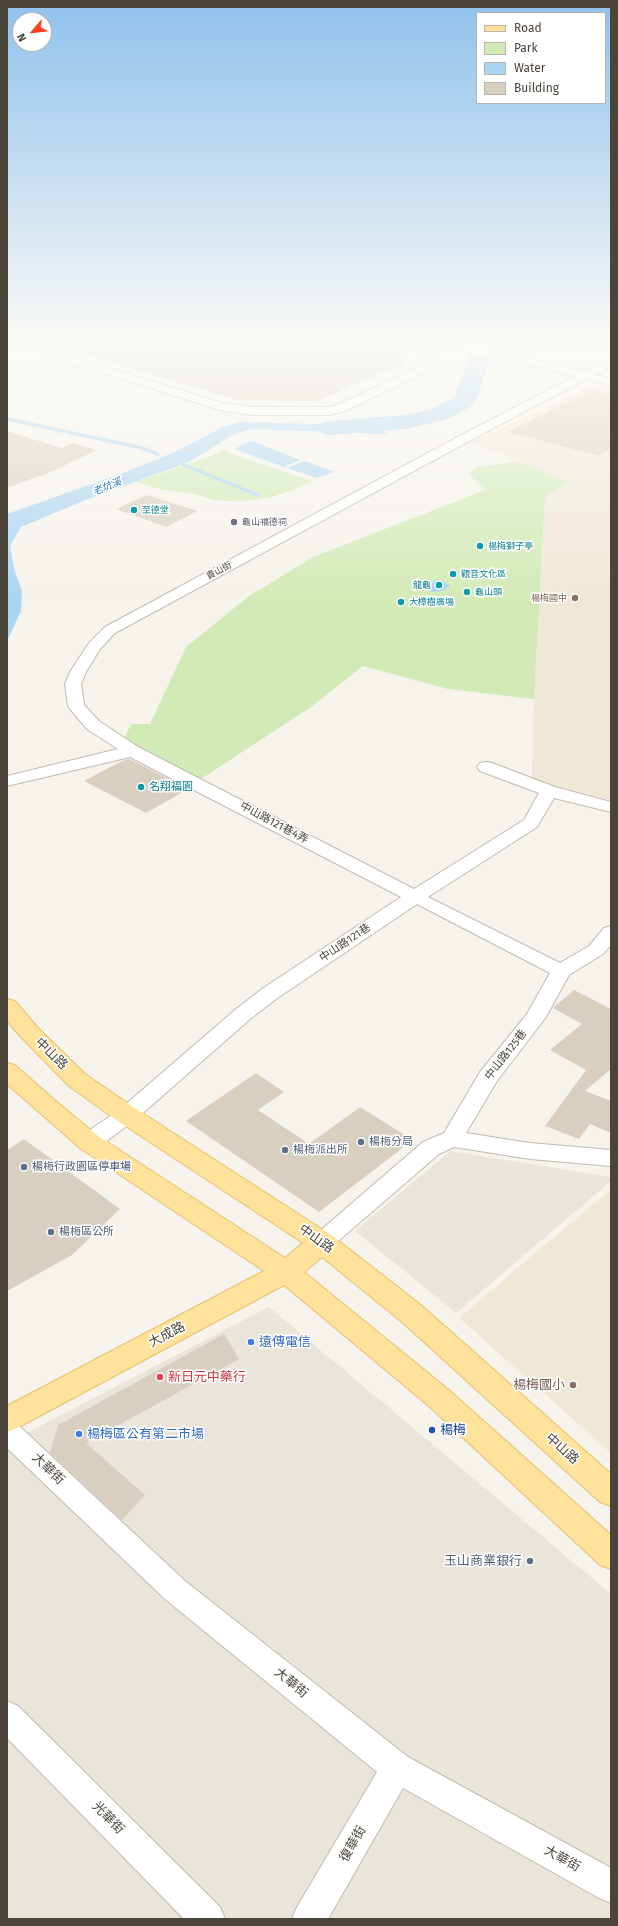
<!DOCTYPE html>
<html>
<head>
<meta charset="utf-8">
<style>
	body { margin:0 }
	#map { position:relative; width:618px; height:1926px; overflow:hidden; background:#f6f3ec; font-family:"Fira Sans",sans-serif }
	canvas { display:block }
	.frame { position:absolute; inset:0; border:8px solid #4b4439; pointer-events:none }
	.legend { position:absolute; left:476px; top:12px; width:130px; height:92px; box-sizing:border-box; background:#fff; border:1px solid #b7b4b0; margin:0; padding:5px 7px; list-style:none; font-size:12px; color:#4b4439 }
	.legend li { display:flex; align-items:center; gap:8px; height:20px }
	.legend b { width:20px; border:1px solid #b7b4b0 }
	.north { position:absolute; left:12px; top:12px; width:40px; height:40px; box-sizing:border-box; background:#fff; border:1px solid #b7b4b0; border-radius:50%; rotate:242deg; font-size:11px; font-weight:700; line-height:16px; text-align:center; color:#4b4439 }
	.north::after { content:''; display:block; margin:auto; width:14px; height:18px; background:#fc3f1d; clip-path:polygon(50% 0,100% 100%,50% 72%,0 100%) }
</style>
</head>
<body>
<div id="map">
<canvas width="618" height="1926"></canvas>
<div class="frame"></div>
<ul class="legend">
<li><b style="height:5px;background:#ffe39c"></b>Road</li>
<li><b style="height:11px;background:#d2eab5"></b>Park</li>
<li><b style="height:11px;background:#a9d4f2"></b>Water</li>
<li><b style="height:11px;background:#d8cfc1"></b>Building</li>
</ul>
<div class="north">N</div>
</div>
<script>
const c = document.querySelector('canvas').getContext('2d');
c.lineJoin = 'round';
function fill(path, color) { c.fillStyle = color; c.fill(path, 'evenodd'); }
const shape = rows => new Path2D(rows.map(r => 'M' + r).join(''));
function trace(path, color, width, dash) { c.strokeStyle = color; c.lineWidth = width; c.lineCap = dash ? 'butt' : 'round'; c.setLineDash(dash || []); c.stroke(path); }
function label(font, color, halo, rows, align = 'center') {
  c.font = font + ' "Fira Sans","Noto Sans TC",sans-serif'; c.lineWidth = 3; c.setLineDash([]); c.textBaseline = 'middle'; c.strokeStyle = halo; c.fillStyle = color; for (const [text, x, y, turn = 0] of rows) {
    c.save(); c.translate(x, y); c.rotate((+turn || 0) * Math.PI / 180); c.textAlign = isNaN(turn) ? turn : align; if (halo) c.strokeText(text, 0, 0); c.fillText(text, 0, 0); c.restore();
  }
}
fill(shape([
	[450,1151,611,1177,611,1181,456,1313,355,1231],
	[269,1307,611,1594,611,1919,7,1919,7,1443]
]), '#eae5da');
fill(shape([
	[589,386,611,391,611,800,532,780,534,699,545,497,568,482,471,443],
	[611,1189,611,1453,459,1318]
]), '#efe8d6');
fill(shape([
	[224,451,311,481,296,489,275,496,240,502,214,500,194,494,163,490,136,482],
	[517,461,569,482,545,497,534,699,448,689,363,666,311,707,201,779,142,750,125,737,131,724,150,724,186,647,249,596,313,557,485,490,469,474,477,467]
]), '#d2eab5');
fill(shape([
	[378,419,386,434,252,429,235,434,189,462,83,501,21,527,10,546,14,569,22,591,21,611,7,641,7,514,123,473,177,451,225,426,240,422,310,424,347,423],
	[250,441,252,441,300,460,284,467,234,449],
	[304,461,334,472,317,478,287,468],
	[436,580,441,580,450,585,443,591,431,592,427,587]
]), '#a9d4f2');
trace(shape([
	[7,419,142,448,158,454],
	[184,465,258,495]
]), '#a9d4f2', 3.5);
fill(shape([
	[472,337,494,337,496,340,478,396,470,407,448,419,406,429,329,435,321,433,318,428,321,423,329,421,406,415,432,409,454,397,475,342,472,337]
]), '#a9d4f2');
fill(shape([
	[96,337,369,337,410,348,403,364,317,401,237,400,65,349],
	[592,391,611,395,611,448,600,456,507,432],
	[7,431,62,448,73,443,97,450,42,476,39,476,7,488],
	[147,495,197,511,166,527,116,509],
	[129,759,165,777,188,789,146,813,84,781,122,761],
	[574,990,611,1009,611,1069,585,1091,611,1101,611,1133,590,1124,579,1139,545,1126,586,1070,550,1050,582,1024,553,1008],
	[256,1073,284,1092,258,1110,309,1144,360,1107,413,1140,319,1212,186,1121],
	[24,1139,120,1209,72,1255,7,1291,7,1150],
	[224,1334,239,1359,86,1443,145,1495,122,1520,50,1453,58,1425]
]), '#d8cfc1');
const minor = shape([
	[71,337,86,337,85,339,54,351,222,403,251,407,329,407,337,405,415,369,429,337,440,337,424,373,345,411,329,415,251,415,220,410,39,353,37,351,39,349,71,337],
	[497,351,584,372,611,359,611,367,595,375,611,379,611,385,586,379,460,446,115,633,100,649,86,672,81,684,84,705,99,721,138,747,414,889,524,820,539,793,480,771,477,767,480,763,486,762,492,763,555,787,611,802,611,812,554,798,537,827,428,897,560,963,589,946,604,928,611,926,611,945,603,954,569,975,546,1017,497,1081,466,1133,530,1143,611,1150,611,1166,530,1159,454,1147,439,1154,330,1248,322,1251,314,1248,310,1242,314,1236,423,1142,444,1133,480,1072,527,1014,550,973,417,904,276,999,249,1020,135,1120,97,1148,89,1150,81,1148,78,1142,81,1136,119,1110,235,1010,262,989,401,897,130,757,7,786,7,776,118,749,87,729,70,709,68,706,65,684,70,672,89,643,105,627,452,440,575,376,493,356,491,354,497,351],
	[7,1420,16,1423,185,1581,408,1757,611,1868,611,1903,599,1898,403,1788,328,1919,292,1919,297,1907,377,1772,165,1599,7,1448,7,1420],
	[7,1701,18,1706,220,1907,225,1919,184,1919,7,1738,7,1701]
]);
const major = shape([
	[7,999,15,1001,37,1027,85,1074,136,1109,331,1235,422,1306,611,1474,611,1506,600,1502,402,1322,322,1257,304,1272,450,1391,611,1535,611,1569,600,1565,430,1407,284,1285,17,1428,7,1432,7,1406,264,1271,80,1148,7,1084,7,1063,15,1065,52,1098,98,1136,285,1258,303,1243,118,1121,69,1086,21,1037,7,1021,7,999]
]);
trace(minor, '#c2bbae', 2);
trace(major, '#e6c16a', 2);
fill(minor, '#fff');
fill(major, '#ffe39c');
const minorBridge = shape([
	[431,337,497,354]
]);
trace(minorBridge, '#c2bbae', 14, []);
trace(minorBridge, '#fff', 12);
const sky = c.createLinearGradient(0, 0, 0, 607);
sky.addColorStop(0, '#8fc1ec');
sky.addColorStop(0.56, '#fbfaf6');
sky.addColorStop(1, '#fbfaf600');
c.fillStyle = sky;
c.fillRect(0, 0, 618, 607);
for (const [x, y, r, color] of [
	[134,510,4,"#0f9aa8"],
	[234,522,4,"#6b7280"],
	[480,546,4,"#0f9aa8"],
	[453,574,4,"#0f9aa8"],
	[439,585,4,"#0f9aa8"],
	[467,592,4,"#0f9aa8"],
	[575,598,4,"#8d6e63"],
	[401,602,4,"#0f9aa8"],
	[141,787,4,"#0f9aa8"],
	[361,1142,4,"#5c6f8a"],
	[285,1150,4,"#5c6f8a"],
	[24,1167,4,"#5c6f8a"],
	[51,1232,4,"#5c6f8a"],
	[251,1342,4,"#3f7fe0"],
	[160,1377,4,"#e0444e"],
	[573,1385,4,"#8d6e63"],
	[432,1430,4,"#1a4fb4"],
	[79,1434,4,"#3f7fe0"],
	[530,1561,4,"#5c6f8a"]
]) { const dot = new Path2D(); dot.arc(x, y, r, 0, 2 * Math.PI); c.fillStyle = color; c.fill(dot); trace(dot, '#fff', 1.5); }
label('9px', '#0d838f', '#fff', [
	["至德堂",142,510],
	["楊梅獅子亭",488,546],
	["觀音文化區",461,574],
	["龍龜",431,585,"right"],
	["龜山頭",475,592],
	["大樟樹廣場",409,602]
], 'left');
label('9px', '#5b616d', '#fff', [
	["龜山福德祠",242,522]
], 'left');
label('9px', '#4b4439', '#fff', [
	["貴山街",219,571,-28]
]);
label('9px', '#785e54', '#fff', [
	["楊梅國中",567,598]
], 'right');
label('italic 10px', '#2e7ab2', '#fff', [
	["老坑溪",107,487,-22]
]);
label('11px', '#0d838f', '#fff', [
	["名翔福園",149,787]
], 'left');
label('11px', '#4b4439', '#fff', [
	["中山路121巷4弄",274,823,28],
	["中山路121巷",345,943,-34],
	["中山路125巷",506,1055,-52]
]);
label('11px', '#4e5e75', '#fff', [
	["楊梅分局",369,1142],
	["楊梅派出所",293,1150],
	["楊梅行政園區停車場",32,1167],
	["楊梅區公所",59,1232]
], 'left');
label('13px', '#4b4439', '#fff', [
	["中山路",51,1054,44],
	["中山路",316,1239,35],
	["大成路",167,1335,-28],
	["中山路",562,1449,42],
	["大華街",48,1469,44],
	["大華街",291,1683,39],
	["光華街",108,1818,45],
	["復華街",353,1844,-60],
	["大華街",562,1859,29]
]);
label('13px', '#366cbe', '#fff', [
	["遠傳電信",259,1342],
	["楊梅區公有第二市場",87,1434]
], 'left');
label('13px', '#be3a42', '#fff', [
	["新日元中藥行",168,1377]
], 'left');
label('13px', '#785e54', '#fff', [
	["楊梅國小",565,1385]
], 'right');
label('13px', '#164399', '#fff', [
	["楊梅",440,1430]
], 'left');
label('13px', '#4e5e75', '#fff', [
	["玉山商業銀行",522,1561]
], 'right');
</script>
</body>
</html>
